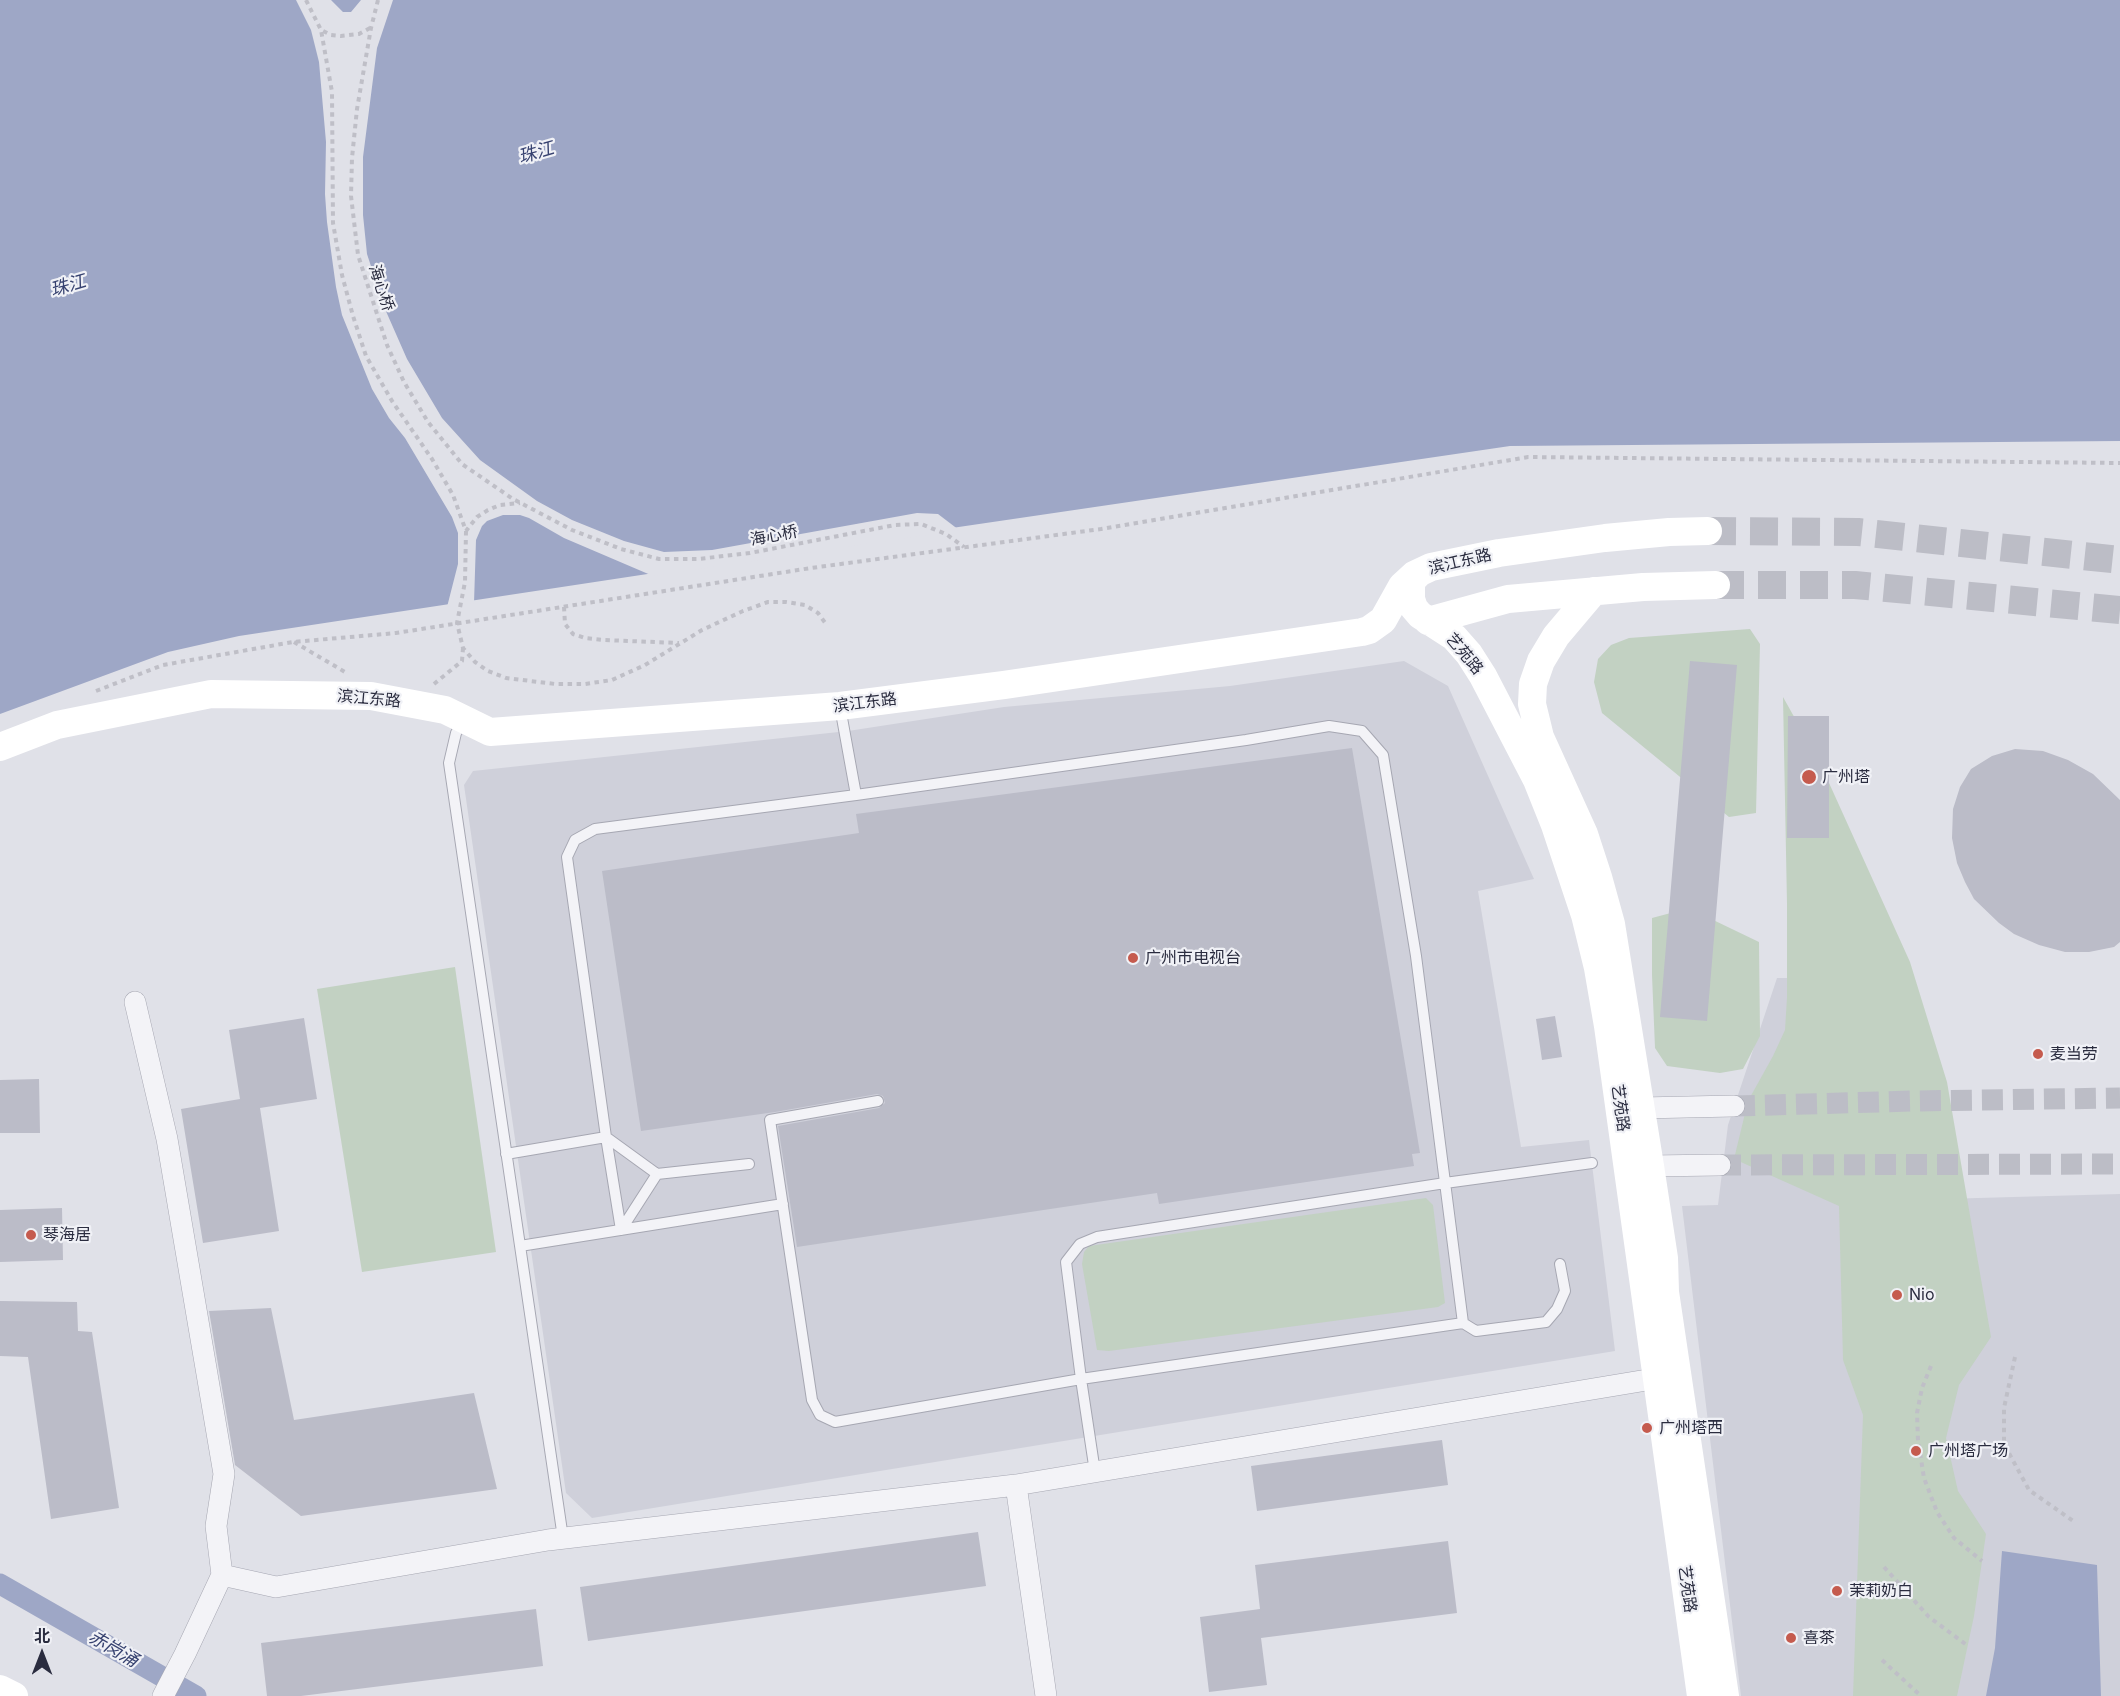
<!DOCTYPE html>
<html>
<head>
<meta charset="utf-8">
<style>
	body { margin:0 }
	#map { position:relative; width:2120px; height:1696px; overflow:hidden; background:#e0e1e8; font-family:Inter,"Noto Sans SC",sans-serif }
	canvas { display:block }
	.north { position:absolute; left:12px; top:1624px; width:60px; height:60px; -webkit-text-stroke:4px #f0f1f6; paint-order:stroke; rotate:0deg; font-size:16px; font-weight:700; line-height:24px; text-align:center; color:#2a2c3f }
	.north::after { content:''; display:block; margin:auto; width:21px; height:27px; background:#2a2c3f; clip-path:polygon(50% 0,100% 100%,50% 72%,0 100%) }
</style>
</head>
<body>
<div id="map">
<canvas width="2120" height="1696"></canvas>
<div class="north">北</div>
</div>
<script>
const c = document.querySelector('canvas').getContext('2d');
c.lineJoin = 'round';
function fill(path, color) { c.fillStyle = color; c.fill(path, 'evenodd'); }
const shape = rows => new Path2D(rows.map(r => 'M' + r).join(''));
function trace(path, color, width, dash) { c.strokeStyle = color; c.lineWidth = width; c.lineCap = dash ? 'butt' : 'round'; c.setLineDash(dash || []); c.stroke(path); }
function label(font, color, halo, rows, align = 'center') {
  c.font = font + ' Inter,"Noto Sans SC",sans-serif'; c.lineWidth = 4.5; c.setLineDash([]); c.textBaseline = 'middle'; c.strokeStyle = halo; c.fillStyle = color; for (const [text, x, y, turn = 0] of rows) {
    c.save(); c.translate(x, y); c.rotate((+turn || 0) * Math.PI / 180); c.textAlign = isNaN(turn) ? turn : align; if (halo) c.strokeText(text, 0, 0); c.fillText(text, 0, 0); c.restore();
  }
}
fill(shape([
	[1404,661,1448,686,1534,879,1478,891,1521,1147,1589,1140,1615,1351,592,1518,566,1493,464,785,473,771,848,731,1004,707,1230,686],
	[1777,978,1837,978,1836,1202,2120,1194,2120,1696,1741,1696,1682,1206,1718,1205,1728,1125]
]), '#cfd0da');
fill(shape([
	[1750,629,1760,644,1756,813,1729,817,1602,713,1594,682,1598,659,1611,645,1629,638],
	[1783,697,1820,763,1910,962,1947,1082,1991,1337,1959,1385,1946,1438,1958,1491,1986,1534,1974,1616,1957,1696,1853,1696,1863,1415,1843,1360,1839,1206,1734,1159,1748,1101,1773,1056,1785,1030,1787,997,1787,904],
	[1682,910,1707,917,1759,942,1760,1036,1743,1069,1720,1073,1667,1066,1655,1048,1652,975,1652,918],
	[455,967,496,1252,362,1272,317,989],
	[1426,1198,1433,1205,1445,1303,1438,1307,1109,1351,1097,1350,1082,1264,1084,1252,1089,1246]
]), '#c2d1c2');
fill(shape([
	[0,0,2120,0,2120,441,1510,446,911,534,239,636,168,652,0,714],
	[2002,1551,2097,1565,2101,1696,1986,1696,1995,1648]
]), '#9ea7c6');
fill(shape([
	[296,0,331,0,343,12,351,12,361,0,393,0,377,48,363,157,363,215,367,254,385,309,407,359,442,418,480,460,537,501,572,520,624,541,664,552,712,550,917,513,938,514,959,530,653,576,564,538,529,518,520,515,503,515,487,521,482,526,476,540,474,603,447,607,458,564,458,533,452,517,405,438,389,418,372,389,342,315,336,287,327,222,325,194,326,142,319,62,311,30]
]), '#e0e1e8');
trace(shape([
	[0,1584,196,1696]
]), '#9ea7c6', 21);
fill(shape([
	[1690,661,1737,665,1707,1021,1660,1017],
	[1788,716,1829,716,1829,838,1787,838],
	[1352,748,1420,1153,1412,1154,1414,1166,1159,1204,1157,1193,797,1247,778,1126,879,1108,885,1103,883,1096,877,1094,775,1112,641,1131,602,871,859,833,856,814],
	[2015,749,2043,751,2068,760,2093,774,2120,800,2120,942,2114,947,2089,952,2065,952,2039,945,2014,934,1999,923,1974,899,1965,882,1957,863,1952,838,1953,809,1960,787,1971,769,1992,756],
	[1555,1016,1562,1057,1542,1060,1536,1019],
	[304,1018,317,1099,260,1108,279,1231,203,1243,181,1109,240,1099,229,1030],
	[39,1079,40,1133,0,1133,0,1080],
	[62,1208,63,1260,0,1262,0,1210],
	[0,1301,77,1302,78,1331,92,1332,119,1508,51,1519,28,1357,0,1356],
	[271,1308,294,1420,474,1393,497,1489,301,1516,235,1465,209,1311],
	[1442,1440,1448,1485,1257,1511,1251,1466],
	[978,1532,986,1586,588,1641,580,1587],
	[1448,1541,1457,1613,1261,1638,1267,1685,1209,1692,1200,1617,1260,1609,1255,1565],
	[536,1609,543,1666,301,1696,267,1696,261,1643]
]), '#bbbcc8');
trace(shape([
	[1734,1106,1913,1101,2120,1098],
	[1720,1165,2120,1164]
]), '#bcbdc6', 21, [21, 10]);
trace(shape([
	[1708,531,1858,532,2120,560],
	[1716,585,1855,585,2120,610]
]), '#bcbdc6', 28, [28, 14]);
const lane = shape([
	[840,707,856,795,1246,740,1329,726,1362,731,1383,755,1416,956,1463,1323,1476,1331,1546,1322,1557,1309,1565,1291,1560,1264],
	[463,722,456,733,449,763,563,1538],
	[878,1101,770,1120,812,1400,820,1415,835,1422,1081,1379,1095,1472],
	[506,1154,606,1137,621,1230],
	[657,1174,749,1164],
	[621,1230,657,1174,606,1137,567,857,575,840,595,829,856,795],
	[520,1246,783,1204],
	[1463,1323,1081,1379,1066,1262,1080,1244,1097,1237,1445,1183,1592,1163]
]);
const street = shape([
	[135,1002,167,1139,224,1474,216,1526,222,1575,185,1654,163,1696],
	[1635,1122,1641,1108,1734,1106],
	[1640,1156,1650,1166,1720,1165],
	[1016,1485,1046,1696],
	[222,1575,276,1587,548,1540,1016,1485,1671,1376]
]);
trace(lane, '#a6a7b2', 12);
trace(street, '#a6a7b2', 22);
trace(shape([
	[306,0,321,30],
	[378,0,371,28,357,109,352,158,351,196,358,255,387,345,404,382,428,422,462,464,513,499,572,530,621,549,659,559,698,559,750,553,895,525,921,524,946,534,964,547],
	[370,28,359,34,341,36,331,35,321,30,332,92,333,223,342,275,353,316,366,356,392,401,432,459,453,495,466,531,477,517,488,510,500,505,520,503],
	[466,531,465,582,457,623,463,648,475,662,488,671,506,678,555,684,585,684,612,680,645,665,702,630,743,611,768,602,786,602,805,605,818,613,826,624],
	[564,607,565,624,573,634,585,638,604,640,679,643],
	[294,642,345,672],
	[434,684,462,661,463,648],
	[96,691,163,665,293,642,396,633,811,568,1101,529,1528,457,2120,463],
	[2015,1357,2004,1408,2004,1444,2029,1490,2076,1523],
	[1931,1366,1922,1388,1917,1413,1918,1440,1924,1478,1937,1512,1954,1538,1982,1561],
	[1884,1567,1929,1617,1968,1646],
	[1882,1660,1921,1696]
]), '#bfbfc7', 4, [4.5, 4.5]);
trace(lane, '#f3f3f7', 10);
trace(street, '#f3f3f7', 21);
trace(shape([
	[1419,573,1412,580,1411,587,1411,599,1414,608,1420,615,1454,637,1469,654,1483,676,1537,780,1555,825,1585,915,1598,968,1608,1026,1701,1696],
	[1594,591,1556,636,1541,661,1533,684,1532,704,1540,737,1584,834,1598,877,1611,924,1650,1166,1664,1258,1665,1292,1725,1696],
	[1428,621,1508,599,1643,587,1716,585],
	[0,747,57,725,211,694,371,696,445,710,490,732,840,706,1004,685,1362,632,1369,630,1383,620,1402,586,1414,575,1431,567,1499,553,1605,538,1669,532,1708,531],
	[0,1689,14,1696]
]), '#fff', 28);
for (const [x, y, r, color] of [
	[1809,777,8,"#c55b4e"],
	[1133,958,6,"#c55b4e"],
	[2038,1054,6,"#c55b4e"],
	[31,1235,6,"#c55b4e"],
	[1897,1295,6,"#c55b4e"],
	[1647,1428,6,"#c55b4e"],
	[1916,1451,6,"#c55b4e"],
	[1837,1591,6,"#c55b4e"],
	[1791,1638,6,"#c55b4e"]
]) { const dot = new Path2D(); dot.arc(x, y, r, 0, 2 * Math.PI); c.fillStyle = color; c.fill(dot); trace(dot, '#f0f1f6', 2); }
label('16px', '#2a2c3f', '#f0f1f6', [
	["海心桥",381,288,72],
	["海心桥",774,536,-11],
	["滨江东路",1460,562,-13],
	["艺苑路",1464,654,50],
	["滨江东路",369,699,5],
	["滨江东路",865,703,-7],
	["艺苑路",1620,1108,82],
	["艺苑路",1687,1589,82]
]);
label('16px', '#2a2c3f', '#f0f1f6', [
	["广州塔",1822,777],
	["广州市电视台",1145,958],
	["麦当劳",2050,1054],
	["琴海居",43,1235],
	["Nio",1909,1295],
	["广州塔西",1659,1428],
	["广州塔广场",1928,1451],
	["茉莉奶白",1849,1591],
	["喜茶",1803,1638]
], 'left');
label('italic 18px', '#374270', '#f0f1f6', [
	["珠江",536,153,-16],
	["珠江",68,286,-16],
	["赤岗涌",113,1649,30]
]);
</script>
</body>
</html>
